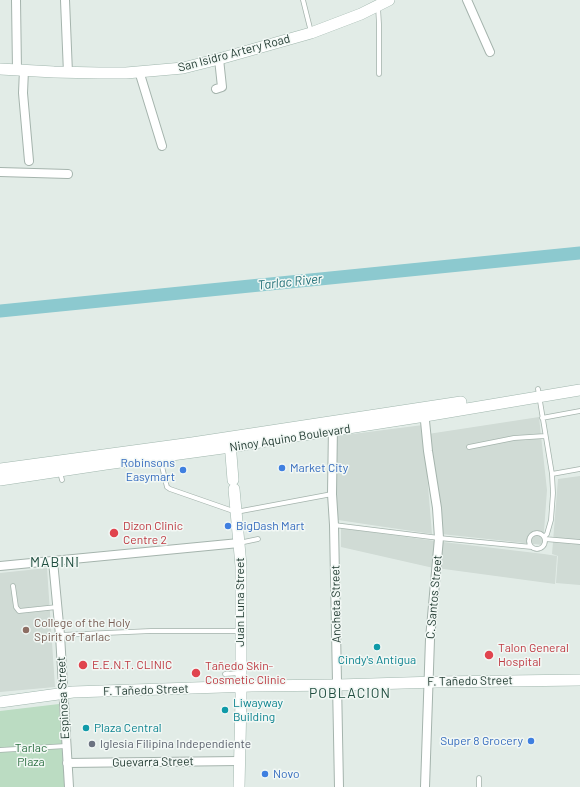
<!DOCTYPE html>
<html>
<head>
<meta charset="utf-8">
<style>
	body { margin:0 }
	canvas { display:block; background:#e2ece7 }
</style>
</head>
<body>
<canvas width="580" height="787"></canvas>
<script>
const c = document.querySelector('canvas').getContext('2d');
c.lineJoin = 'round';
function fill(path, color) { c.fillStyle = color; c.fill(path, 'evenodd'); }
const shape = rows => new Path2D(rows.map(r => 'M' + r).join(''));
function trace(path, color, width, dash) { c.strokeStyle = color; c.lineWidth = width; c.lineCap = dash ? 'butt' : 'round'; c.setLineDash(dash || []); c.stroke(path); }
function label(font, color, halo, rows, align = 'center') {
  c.font = font + ' Barlow,sans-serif'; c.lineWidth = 3; c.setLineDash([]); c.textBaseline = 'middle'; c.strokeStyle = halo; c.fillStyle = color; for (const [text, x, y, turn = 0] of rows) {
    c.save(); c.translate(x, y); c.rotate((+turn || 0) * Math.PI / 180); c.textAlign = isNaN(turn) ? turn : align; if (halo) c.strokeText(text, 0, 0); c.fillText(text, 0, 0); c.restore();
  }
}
fill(shape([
	[539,417,547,490,543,545,441,534,428,434],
	[423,425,432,534,338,520,333,493,337,436],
	[580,476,580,585,556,583,558,556,552,554,558,479],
	[341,528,443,542,544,554,557,556,555,584,429,567,341,547],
	[47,568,55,687,0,692,0,573]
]), '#d0dbd5');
fill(shape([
	[59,704,65,787,0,787,0,711]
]), '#bbdcc2');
trace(shape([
	[0,311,580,253]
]), '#8cc9cf', 13);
const lane = shape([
	[303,0,311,32],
	[378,7,379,24,379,74],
	[538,389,552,474,553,493,551,520,547,534,544,537],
	[542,418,580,411],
	[469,447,514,438,545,436],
	[160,458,166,483,167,487,170,489,236,512,332,494],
	[60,472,62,480],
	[552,474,580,469],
	[334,525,439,538,532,547],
	'529 541a8 8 0 1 1 16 0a8 8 0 1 1-16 0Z',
	[545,539,580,542],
	[239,543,258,539],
	[13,586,16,607,19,611,57,607],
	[60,635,151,631,240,631],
	[225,674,240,673],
	[0,750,66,746],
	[479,787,479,778]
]);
const street = shape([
	[16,0,17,70],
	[65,0,68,73],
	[467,0,490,52],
	[24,70,23,93,29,161],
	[139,71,162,146],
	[216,89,222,87,219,59],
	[0,172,68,174],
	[424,411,428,451,437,508,439,538,430,639,425,787],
	[333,426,332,494,334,525,339,787],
	[53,561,60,635,69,787],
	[0,566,239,543],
	[67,763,239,761]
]);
const secondary = shape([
	[0,69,54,72,99,73,126,73,183,68,219,59,311,33,361,14,389,0],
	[230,442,233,480],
	[0,469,192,443,461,402],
	[0,480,106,464,230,447,290,437,425,416,580,390],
	[234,489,241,566,241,699,239,787],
	[0,702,73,692,252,686,338,685,437,682,580,680]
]);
trace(lane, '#a5b4ad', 5.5);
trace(street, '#a5b4ad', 10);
trace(secondary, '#a1b7ae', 12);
trace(lane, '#fff', 4);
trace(street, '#fff', 8);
trace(secondary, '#fff', 11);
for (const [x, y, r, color] of [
	[282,468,4,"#3f7fe0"],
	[183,470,4,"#3f7fe0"],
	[228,526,4,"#3f7fe0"],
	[114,533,5,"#e0444e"],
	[26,630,4,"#8d6e63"],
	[377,647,4,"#0f9aa8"],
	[489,655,5,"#e0444e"],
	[83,665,5,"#e0444e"],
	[196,673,5,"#e0444e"],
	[225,710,4,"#0f9aa8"],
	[86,728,4,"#0f9aa8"],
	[531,741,4,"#3f7fe0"],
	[92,744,4,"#6b7280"],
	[265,774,4,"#3f7fe0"]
]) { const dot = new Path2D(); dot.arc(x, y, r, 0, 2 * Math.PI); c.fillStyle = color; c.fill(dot); trace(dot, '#f2f8f5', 1.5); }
label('12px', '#233c33', '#f2f8f5', [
	["San Isidro Artery Road",234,53,-15],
	["Ninoy Aquino Boulevard",290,438,-9],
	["C. Santos Street",434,597,-85],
	["Juan Luna Street",240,602,-90],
	["Ancheta Street",336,604,-91],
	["F. Tañedo Street",470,681,-1],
	["F. Tañedo Street",146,690,-2],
	["Espinosa Street",63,698,-93],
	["Guevarra Street",153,762,-1]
]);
label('12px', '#366cbe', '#f2f8f5', [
	["Robinsons",175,463,"right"],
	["Easymart",175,477,"right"],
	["Market City",290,468],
	["BigDash Mart",236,526],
	["Super 8 Grocery",523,741,"right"],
	["Novo",273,774]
], 'left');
label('12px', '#be3a42', '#f2f8f5', [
	["Dizon Clinic",123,526],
	["Centre 2",123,540],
	["Talon General",498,648],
	["Hospital",498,662],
	["E.E.N.T. CLINIC",92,665],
	["Tañedo Skin-",205,666],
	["Cosmetic Clinic",205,680]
], 'left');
label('12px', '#785e54', '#f2f8f5', [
	["College of the Holy",34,623],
	["Spirit of Tarlac",34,637]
], 'left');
label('12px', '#0d838f', '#f2f8f5', [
	["Cindy's Antigua",377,660,"center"],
	["Liwayway",233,703],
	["Building",233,717],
	["Plaza Central",94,728]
], 'left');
label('12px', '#5b616d', '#f2f8f5', [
	["Iglesia Filipina Independiente",100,744]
], 'left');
label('12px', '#2e7143', '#f2f8f5', [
	["Tarlac",31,748],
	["Plaza",31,762]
]);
label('italic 13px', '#1f6e76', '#f2f8f5', [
	["Tarlac River",290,282,-6]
]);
c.letterSpacing = '1px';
label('14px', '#1f4d3f', '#f2f8f5', [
	["MABINI",55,562],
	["POBLACION",350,693]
]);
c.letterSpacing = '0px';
</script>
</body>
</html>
